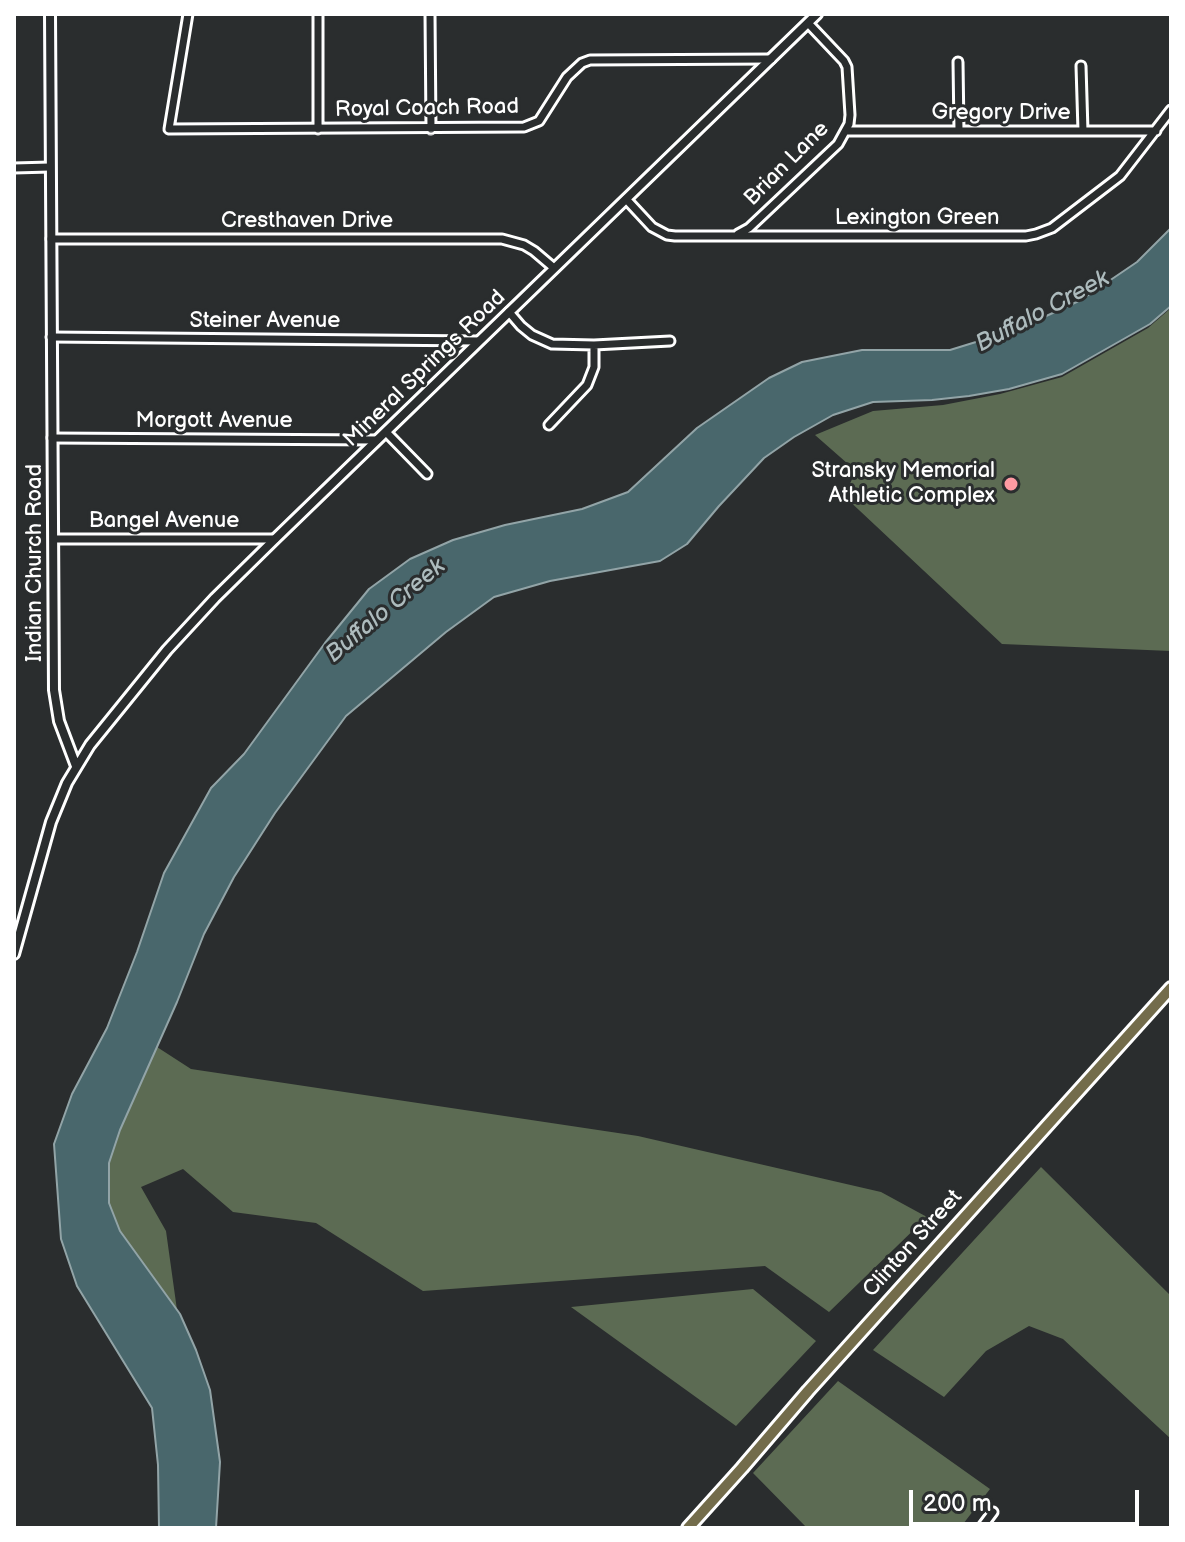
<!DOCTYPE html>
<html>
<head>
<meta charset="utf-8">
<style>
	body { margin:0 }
	#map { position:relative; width:1185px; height:1542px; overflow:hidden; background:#2a2d2e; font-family:"Balsamiq Sans",sans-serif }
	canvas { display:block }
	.frame { position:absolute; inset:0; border:16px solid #fff; pointer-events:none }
	.scale { position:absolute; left:909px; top:1490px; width:230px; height:36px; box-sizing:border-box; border:4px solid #fff; border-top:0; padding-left:10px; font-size:24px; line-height:28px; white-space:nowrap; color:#fff; -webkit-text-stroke:6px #2a2d2e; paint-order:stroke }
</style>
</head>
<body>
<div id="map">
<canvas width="1185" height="1542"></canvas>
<div class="frame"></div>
<div class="scale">200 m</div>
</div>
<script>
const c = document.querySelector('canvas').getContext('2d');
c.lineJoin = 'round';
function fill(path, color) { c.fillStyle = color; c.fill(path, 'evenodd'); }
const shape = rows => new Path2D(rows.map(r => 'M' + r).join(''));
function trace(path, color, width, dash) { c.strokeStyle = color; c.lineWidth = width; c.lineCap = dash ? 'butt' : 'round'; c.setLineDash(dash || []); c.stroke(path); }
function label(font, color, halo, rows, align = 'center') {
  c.font = font + ' "Balsamiq Sans",sans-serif'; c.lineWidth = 6; c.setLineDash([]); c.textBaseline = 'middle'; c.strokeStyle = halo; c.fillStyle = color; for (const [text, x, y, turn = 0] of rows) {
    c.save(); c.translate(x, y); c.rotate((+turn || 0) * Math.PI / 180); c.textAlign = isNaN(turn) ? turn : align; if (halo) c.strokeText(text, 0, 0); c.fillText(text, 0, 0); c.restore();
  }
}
fill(shape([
	[1171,308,1171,651,1002,644,844,496,856,471,815,435,873,411,943,405,1000,394,1062,377,1148,328],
	[157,1047,191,1069,638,1136,881,1192,927,1217,829,1312,765,1266,423,1291,316,1223,233,1212,183,1169,141,1187,166,1231,177,1310,120,1231,109,1203,109,1163,120,1130],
	[1041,1167,1171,1296,1171,1439,1063,1339,1029,1326,986,1351,944,1397,873,1350],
	[753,1289,816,1341,736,1426,571,1307],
	[838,1381,990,1489,960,1528,807,1528,753,1473]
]), '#5c6b53');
const water = shape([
	[1171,228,1171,306,1150,324,1062,374,1009,389,969,396,932,400,873,402,833,415,794,437,764,458,719,506,687,544,660,561,550,581,494,597,446,632,346,716,275,813,234,877,204,934,177,1002,120,1130,109,1163,109,1203,120,1231,180,1314,196,1350,210,1390,220,1462,216,1528,159,1528,158,1465,152,1408,77,1286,61,1239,54,1144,72,1094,107,1028,137,952,164,873,211,788,244,754,325,643,369,589,410,559,453,540,505,525,582,509,628,492,697,428,769,378,802,362,862,350,950,350,1018,329,1081,300,1137,262,1171,228]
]);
fill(water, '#49676c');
trace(water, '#92a4a7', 2);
const minor = shape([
	[188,14,169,129,524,127,539,121,567,77,582,63,590,60,771,59],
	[318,14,318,129],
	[430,14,431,129],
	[958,62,959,131],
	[1081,66,1083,131],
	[846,131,1156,131],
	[14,168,50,167],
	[626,199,652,227,667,235,675,236,1026,236,1036,234,1052,228,1120,176,1171,110],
	[738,234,749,228,838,144,849,124,850,115,847,67,844,61,808,23],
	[51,239,502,239,524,245,534,251,554,268],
	[509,312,521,326,532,335,552,344,594,345,670,341],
	[51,337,479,341],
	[549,425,587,385,594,367,594,345],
	[386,432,427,474],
	[52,438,377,440],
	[54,539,275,539],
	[981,1528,993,1512]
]);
const tertiary = shape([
	[50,14,54,690,59,721,76,766],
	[14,954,51,822,67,783,90,745,167,650,215,598,275,539,817,14]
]);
const primary = shape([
	[688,1528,742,1468,808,1391,1171,988]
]);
trace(minor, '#fff', 13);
trace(tertiary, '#fff', 14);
trace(primary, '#fff', 16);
trace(minor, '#2a2d2e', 7);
trace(tertiary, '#2a2d2e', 8);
trace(primary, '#736c4b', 10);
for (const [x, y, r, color] of [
	[1011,484,8,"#ff9aa2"]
]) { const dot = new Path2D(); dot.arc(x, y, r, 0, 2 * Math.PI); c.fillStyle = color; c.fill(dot); trace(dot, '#2a2d2e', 3); }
label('22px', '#fff', '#2a2d2e', [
	["Royal Coach Road",427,109,-1],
	["Gregory Drive",1001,113],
	["Brian Lane",787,164,-45],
	["Lexington Green",917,218],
	["Cresthaven Drive",307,221],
	["Steiner Avenue",265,321],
	["Mineral Springs Road",425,369,-44],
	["Morgott Avenue",214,421],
	["Bangel Avenue",164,521],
	["Indian Church Road",35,563,-90],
	["Clinton Street",913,1244,-48]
]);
label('22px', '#fff', '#2a2d2e', [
	["Stransky Memorial",995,471],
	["Athletic Complex",995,496]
], 'right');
label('italic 24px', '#adbbbd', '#2a2d2e', [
	["Buffalo Creek",1043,312,-28],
	["Buffalo Creek",386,611,-40]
]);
</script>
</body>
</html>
